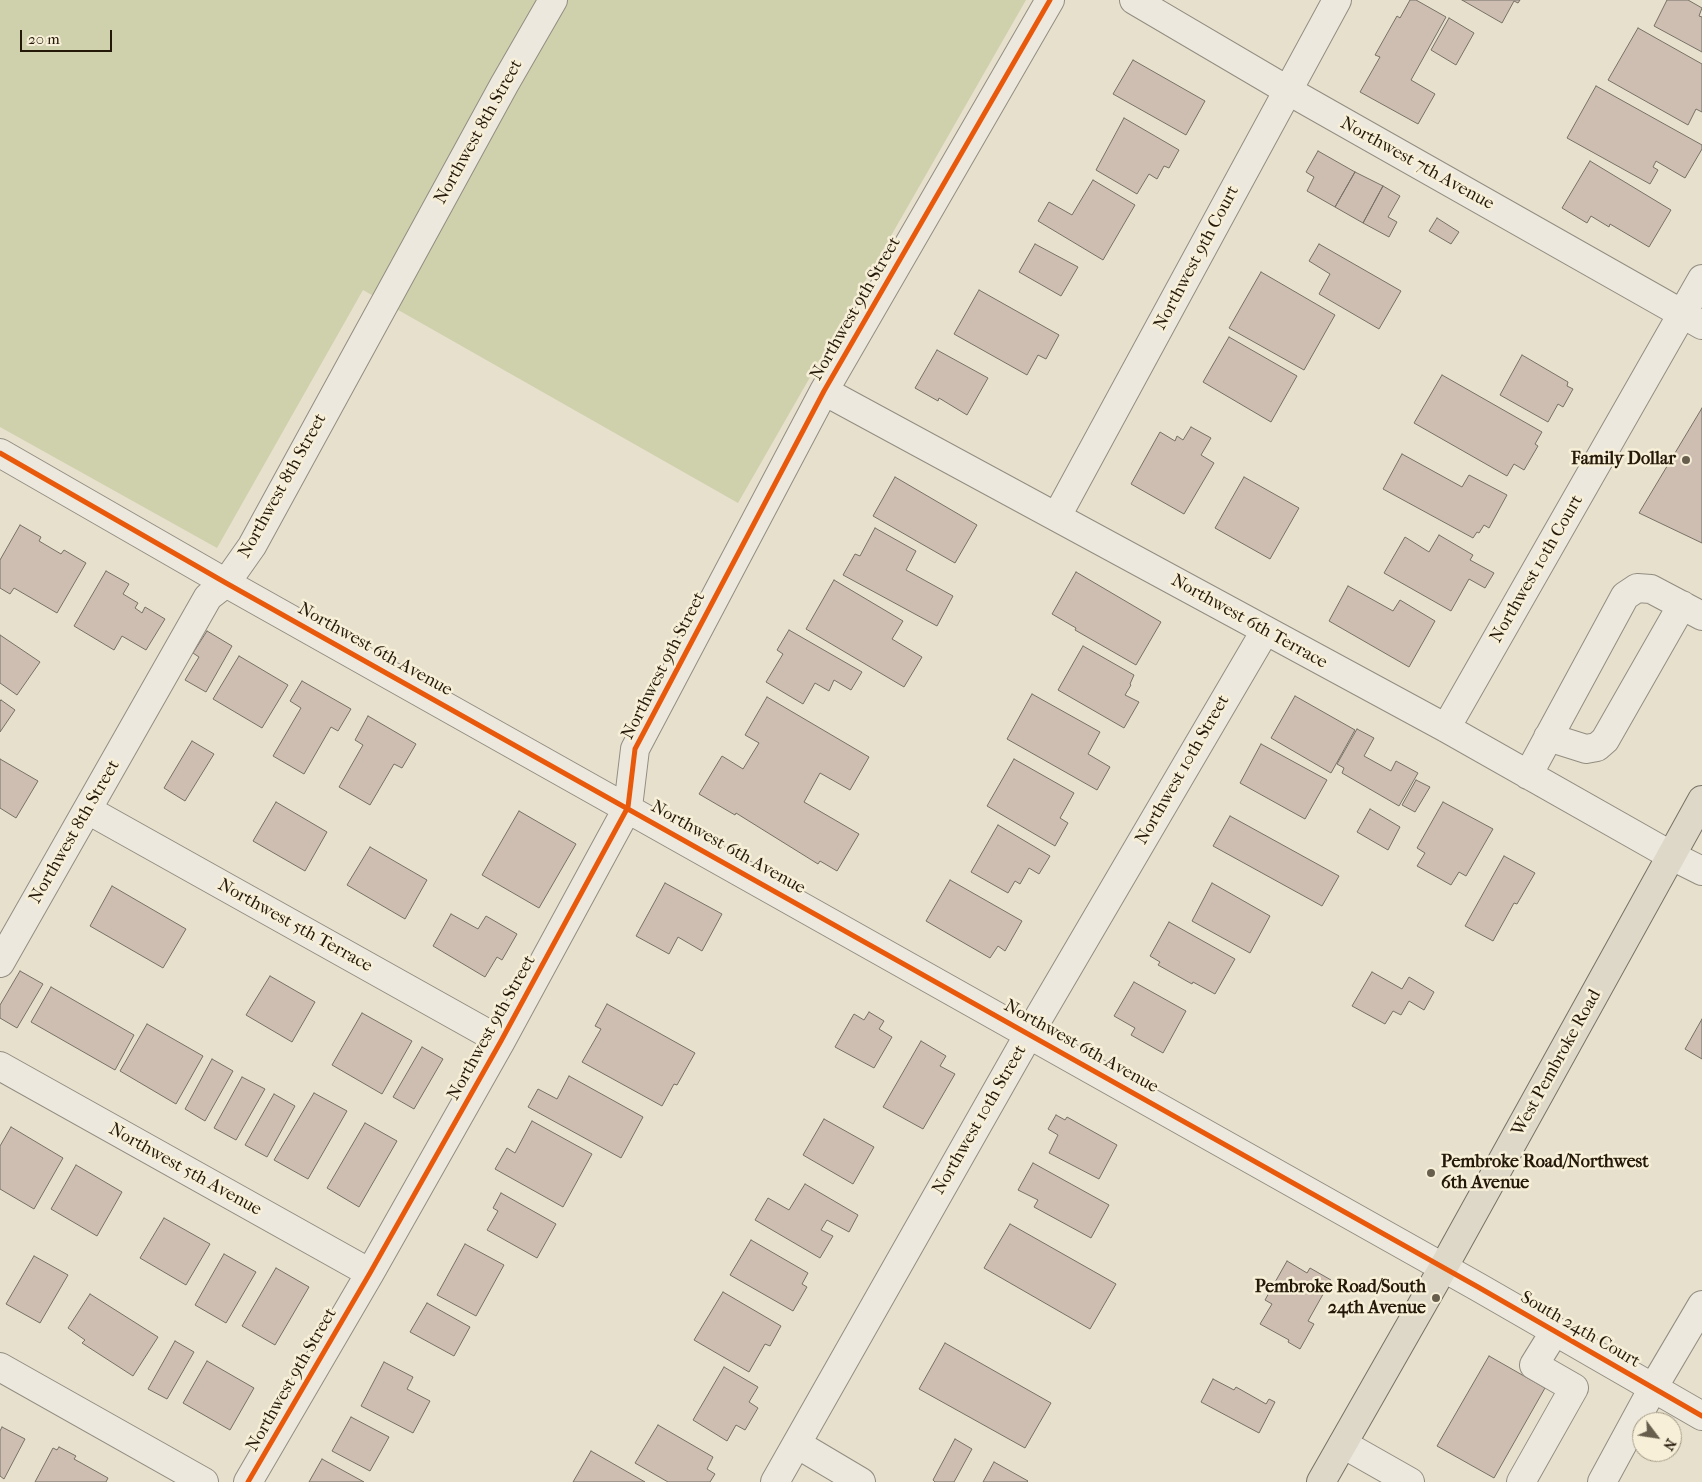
<!DOCTYPE html>
<html>
<head>
<meta charset="utf-8">
<style>
	body { margin:0 }
	#map { position:relative; width:1702px; height:1482px; overflow:hidden; background:#e7e0cd; font-family:"IM FELL French Canon",serif }
	canvas { display:block }
	.north { position:absolute; left:1632px; top:1412px; width:50px; height:50px; box-sizing:border-box; background:#f7efd7; border:1px solid #a39985; border-radius:50%; rotate:121deg; font-size:14px; font-weight:700; line-height:20px; text-align:center; color:#241809 }
	.north::after { content:''; display:block; margin:auto; width:18px; height:22px; background:#685e4e; clip-path:polygon(50% 0,100% 100%,50% 72%,0 100%) }
	.scale { position:absolute; left:20px; top:30px; width:92px; height:22px; box-sizing:border-box; border:2px solid #241809; border-top:0; padding-left:6px; font-size:15px; line-height:18px; white-space:nowrap; color:#241809; -webkit-text-stroke:4px #f7efd7; paint-order:stroke }
</style>
</head>
<body>
<div id="map">
<canvas width="1702" height="1482"></canvas>
<div class="north">N</div>
<div class="scale">20 m</div>
</div>
<script>
const c = document.querySelector('canvas').getContext('2d');
c.lineJoin = 'round';
function fill(path, color) { c.fillStyle = color; c.fill(path, 'evenodd'); }
const shape = rows => new Path2D(rows.map(r => 'M' + r).join(''));
function trace(path, color, width, dash) { c.strokeStyle = color; c.lineWidth = width; c.lineCap = dash ? 'butt' : 'round'; c.setLineDash(dash || []); c.stroke(path); }
function label(font, color, halo, rows, align = 'center') {
  c.font = font + ' "IM FELL French Canon",serif'; c.lineWidth = 5; c.setLineDash([]); c.textBaseline = 'middle'; c.strokeStyle = halo; c.fillStyle = color; for (const [text, x, y, turn = 0] of rows) {
    c.save(); c.translate(x, y); c.rotate((+turn || 0) * Math.PI / 180); c.textAlign = isNaN(turn) ? turn : align; if (halo) c.strokeText(text, 0, 0); c.fillText(text, 0, 0); c.restore();
  }
}
fill(shape([
	[0,0,1026,0,738,503,363,290,217,548,0,427]
]), '#cfd1ad');
const building = shape([
	[1410,0,1416,0,1446,17,1411,80,1435,94,1418,124,1360,92,1380,57,1375,55,1397,16,1400,18,1410,0],
	[1462,0,1520,0,1518,3,1514,1,1502,23,1462,0],
	[1667,0,1688,0,1702,8,1699,16,1702,17,1702,52,1654,26,1667,0],
	[1449,18,1474,33,1456,65,1431,50,1449,18],
	[1638,28,1702,64,1702,112,1696,109,1688,125,1608,80,1638,28],
	[1133,60,1205,101,1186,135,1113,94,1133,60],
	[1596,86,1702,145,1702,149,1685,178,1656,161,1653,167,1658,170,1650,184,1567,138,1596,86],
	[1124,118,1179,150,1169,168,1164,166,1157,179,1149,174,1137,194,1096,170,1124,118],
	[1318,151,1355,172,1335,207,1307,191,1314,177,1306,172,1318,151],
	[1590,161,1671,210,1649,247,1610,224,1609,227,1591,216,1587,223,1562,208,1590,161],
	[1355,172,1383,186,1363,223,1335,207,1355,172],
	[1093,180,1135,205,1103,260,1038,221,1049,202,1072,215,1093,180],
	[1383,186,1400,196,1388,217,1397,222,1389,237,1363,223,1383,186],
	[1437,218,1459,232,1451,244,1429,231,1437,218],
	[1035,244,1078,267,1061,296,1019,272,1035,244],
	[1319,244,1401,291,1379,329,1319,294,1330,274,1309,261,1319,244],
	[1261,272,1335,315,1304,370,1229,328,1261,272],
	[979,290,1059,335,1046,359,1038,355,1027,375,954,334,979,290],
	[1229,337,1297,376,1271,422,1203,382,1229,337],
	[937,350,988,378,967,415,939,398,938,401,915,388,937,350],
	[1522,355,1568,382,1567,386,1573,389,1563,407,1558,404,1548,422,1500,395,1522,355],
	[1442,375,1542,432,1535,444,1538,446,1524,470,1514,464,1507,476,1414,423,1442,375],
	[1702,408,1702,543,1639,513,1702,408],
	[1191,427,1211,438,1201,455,1214,463,1184,514,1131,484,1160,432,1175,441,1177,436,1183,440,1191,427],
	[1402,454,1462,487,1469,475,1507,495,1489,528,1484,525,1479,533,1477,532,1473,538,1383,489,1402,454],
	[895,477,977,525,955,563,873,516,895,477],
	[1244,477,1299,508,1270,559,1215,528,1244,477],
	[20,525,41,537,39,541,61,554,64,550,86,563,57,613,14,588,10,594,0,588,0,560,20,525],
	[875,528,916,551,906,570,953,596,937,626,843,575,855,554,860,556,875,528],
	[1439,535,1473,555,1470,560,1494,573,1485,588,1469,579,1451,611,1384,573,1405,537,1429,552,1439,535],
	[106,571,129,584,123,594,138,603,135,608,142,613,145,607,165,619,146,650,122,636,114,650,74,626,106,571],
	[1076,572,1161,622,1136,665,1075,630,1076,628,1052,614,1076,572],
	[834,580,903,621,892,639,922,657,904,687,806,629,834,580],
	[1348,586,1393,611,1400,600,1435,621,1409,667,1329,621,1348,586],
	[789,630,862,672,851,690,834,680,829,691,815,683,803,704,766,682,783,654,777,650,789,630],
	[207,631,232,646,206,692,185,680,199,657,193,653,207,631],
	[0,635,40,662,17,695,0,683,0,635],
	[1083,646,1134,675,1130,684,1131,685,1125,695,1139,702,1124,728,1058,690,1083,646],
	[239,656,288,685,262,728,213,699,239,656],
	[302,681,351,709,338,731,331,727,304,774,273,756,301,708,290,701,302,681],
	[1032,694,1100,732,1088,754,1110,767,1097,790,1007,739,1032,694],
	[1295,696,1355,730,1331,773,1271,738,1295,696],
	[767,697,869,757,850,790,820,773,804,802,859,834,837,871,820,861,818,864,736,813,735,815,699,794,722,756,743,769,759,743,745,735,767,697],
	[1,700,15,710,0,732,0,701,1,700],
	[368,716,416,744,402,768,394,764,370,805,339,787,363,745,355,740,368,716],
	[1357,729,1374,738,1364,756,1391,771,1396,761,1418,773,1399,806,1342,773,1344,768,1337,764,1357,729],
	[192,741,214,754,185,801,164,788,192,741],
	[1261,744,1327,780,1305,819,1240,783,1261,744],
	[0,759,38,781,16,818,0,808,0,759],
	[1014,759,1074,793,1060,818,1068,823,1055,846,987,806,1014,759],
	[1416,780,1430,787,1415,812,1402,805,1416,780],
	[276,802,327,832,305,871,253,841,276,802],
	[1443,802,1493,829,1466,876,1459,872,1451,885,1417,866,1425,853,1417,848,1443,802],
	[1370,809,1400,827,1388,850,1357,832,1370,809],
	[519,811,576,844,539,908,482,875,519,811],
	[1230,816,1339,876,1322,906,1213,846,1230,816],
	[998,825,1050,856,1039,874,1029,868,1020,884,1015,881,1008,893,971,872,998,825],
	[370,847,427,880,405,919,347,885,370,847],
	[1504,856,1535,873,1517,904,1514,903,1493,941,1465,926,1504,856],
	[950,880,1022,921,1005,951,998,946,990,958,926,921,950,880],
	[665,883,722,914,702,951,678,937,669,954,636,936,665,883],
	[1212,883,1270,916,1250,953,1192,921,1212,883],
	[112,886,186,929,163,968,90,926,112,886],
	[451,914,478,929,486,916,517,934,502,960,497,957,485,977,433,946,451,914],
	[1169,922,1235,959,1215,994,1193,982,1192,984,1158,965,1160,962,1150,956,1169,922],
	[20,971,43,984,17,1028,0,1018,0,1005,20,971],
	[1372,972,1402,989,1409,977,1434,992,1424,1010,1409,1001,1401,1015,1393,1011,1385,1024,1352,1006,1372,972],
	[270,976,315,1002,292,1042,246,1015,270,976],
	[1134,982,1186,1011,1163,1053,1131,1035,1135,1028,1114,1016,1134,982],
	[51,987,134,1035,115,1070,31,1022,51,987],
	[607,1004,695,1053,677,1085,674,1084,662,1106,582,1062,601,1029,595,1026,607,1004],
	[869,1012,884,1021,879,1029,892,1037,874,1068,835,1047,854,1014,864,1020,869,1012],
	[362,1013,412,1041,382,1094,332,1065,362,1013],
	[1702,1019,1702,1059,1685,1049,1702,1019],
	[147,1024,203,1056,176,1104,120,1071,147,1024],
	[921,1041,946,1056,940,1066,955,1074,923,1129,883,1107,921,1041],
	[422,1047,443,1059,414,1109,393,1097,422,1047],
	[212,1059,233,1071,205,1121,185,1109,212,1059],
	[569,1076,643,1117,621,1158,528,1107,538,1089,557,1099,569,1076],
	[242,1077,265,1089,236,1140,214,1128,242,1077],
	[314,1093,347,1111,308,1179,274,1160,314,1093],
	[274,1094,295,1106,267,1157,245,1145,274,1094],
	[1056,1115,1065,1120,1067,1117,1117,1145,1099,1179,1049,1153,1058,1135,1048,1129,1056,1115],
	[824,1119,874,1147,853,1184,803,1155,824,1119],
	[532,1121,592,1154,563,1207,495,1169,507,1148,515,1153,532,1121],
	[365,1123,397,1141,359,1207,327,1188,365,1123],
	[11,1127,63,1158,34,1209,0,1189,0,1146,11,1127],
	[1033,1163,1109,1205,1091,1238,1034,1207,1038,1200,1018,1190,1033,1163],
	[76,1165,122,1192,97,1236,51,1209,76,1165],
	[805,1184,858,1215,849,1232,827,1220,821,1230,833,1236,820,1258,755,1220,768,1198,789,1210,805,1184],
	[501,1193,556,1224,537,1258,487,1230,498,1211,493,1208,501,1193],
	[164,1218,210,1244,186,1285,140,1258,164,1218],
	[1010,1224,1116,1284,1090,1329,984,1268,1010,1224],
	[751,1240,808,1273,802,1284,807,1287,793,1311,730,1275,751,1240],
	[465,1244,504,1265,476,1316,437,1295,465,1244],
	[224,1254,256,1272,226,1323,195,1305,224,1254],
	[34,1256,68,1275,40,1323,6,1304,34,1256],
	[1287,1261,1307,1273,1310,1268,1331,1280,1308,1321,1314,1324,1300,1349,1288,1342,1289,1340,1260,1324,1272,1304,1265,1300,1287,1261],
	[276,1268,309,1287,275,1345,242,1326,276,1268],
	[723,1292,781,1326,770,1346,765,1344,749,1372,694,1340,723,1292],
	[90,1294,158,1337,133,1376,82,1343,85,1340,68,1328,90,1294],
	[427,1303,470,1327,454,1356,410,1332,427,1303],
	[175,1341,194,1352,167,1399,148,1389,175,1341],
	[945,1343,1051,1403,1025,1448,919,1389,945,1343],
	[1489,1356,1545,1388,1494,1478,1437,1446,1489,1356],
	[207,1361,254,1388,230,1430,183,1403,207,1361],
	[384,1362,413,1377,407,1389,430,1401,413,1433,361,1406,384,1362],
	[724,1367,758,1387,749,1402,758,1408,745,1430,736,1425,727,1441,693,1420,724,1367],
	[1213,1379,1234,1390,1236,1387,1266,1404,1269,1399,1275,1402,1259,1433,1201,1402,1213,1379],
	[351,1417,389,1437,370,1471,332,1451,351,1417],
	[658,1425,713,1457,707,1469,715,1474,710,1482,668,1482,635,1463,658,1425],
	[2,1427,25,1439,4,1479,0,1476,0,1431,2,1427],
	[955,1439,972,1449,954,1482,935,1482,933,1480,955,1439],
	[59,1447,76,1456,74,1459,108,1478,106,1482,35,1482,53,1448,57,1450,59,1447],
	[591,1451,645,1482,573,1482,591,1451],
	[322,1459,364,1482,309,1482,322,1459],
	[994,1462,1028,1481,1027,1482,983,1482,994,1462]
]);
fill(building, '#cebeb2');
trace(building, '#777166', 1);
const minor = shape([
	[1134,0,1287,90,1702,325],
	[824,391,1446,728,1672,856,1702,871],
	[0,453,226,583,1478,1287,1702,1416],
	[1057,516,1337,0],
	[1446,728,1702,279],
	[1548,737,1586,749,1597,747,1605,740,1682,605],
	[1528,775,1625,596,1637,588,1651,589,1702,616],
	[88,810,501,1041],
	[0,963,208,597,226,583,252,546,504,85,553,0],
	[0,1066,370,1273],
	[0,1367,204,1482],
	[797,1444,861,1482],
	[1343,1444,1410,1482],
	[248,1482,370,1273,501,1041,628,807,635,749,824,391,1050,0],
	[775,1482,1029,1034,1265,631],
	[1521,1482,1574,1388,1534,1365,1555,1331],
	[1602,1482,1653,1388,1702,1305]
]);
const major = shape([
	[1321,1482,1443,1268,1702,800]
]);
trace(minor, '#928d81', 30);
trace(major, '#777166', 30);
trace(minor, '#ece8de', 28);
trace(major, '#ded8c9', 28);
trace(shape([
	[0,453,226,583,1478,1287,1702,1416],
	[248,1482,370,1273,501,1041,628,807,635,749,824,391,1050,0]
]), '#e8590c', 5);
for (const [x, y, r, color] of [
	[1686,460,5,"#685e4e"],
	[1431,1173,5,"#685e4e"],
	[1436,1298,5,"#685e4e"]
]) { const dot = new Path2D(); dot.arc(x, y, r, 0, 2 * Math.PI); c.fillStyle = color; c.fill(dot); trace(dot, '#f7efd7', 2); }
label('18px', '#241809', '#f7efd7', [
	["Northwest 8th Street",479,132,-61],
	["Northwest 7th Avenue",1417,164,29],
	["Northwest 9th Court",1197,258,-62],
	["Northwest 9th Street",856,309,-60],
	["Northwest 8th Street",283,486,-61],
	["Northwest 10th Court",1537,569,-60],
	["Northwest 6th Terrace",1249,622,29],
	["Northwest 6th Avenue",375,650,29],
	["Northwest 9th Street",664,666,-63],
	["Northwest 10th Street",1183,770,-60],
	["Northwest 8th Street",75,832,-60],
	["Northwest 6th Avenue",728,848,29],
	["Northwest 5th Terrace",295,926,29],
	["Northwest 9th Street",492,1028,-61],
	["Northwest 6th Avenue",1081,1047,29],
	["West Pembroke Road",1557,1063,-61],
	["Northwest 10th Street",980,1120,-60],
	["Northwest 5th Avenue",185,1170,29],
	["South 24th Court",1580,1330,30],
	["Northwest 9th Street",292,1380,-60]
]);
label('bold 18px', '#241809', '#f7efd7', [
	["Family Dollar",1676,460],
	["Pembroke Road/Northwest",1441,1163,"left"],
	["6th Avenue",1441,1184,"left"],
	["Pembroke Road/South",1426,1288],
	["24th Avenue",1426,1309]
], 'right');
</script>
</body>
</html>
